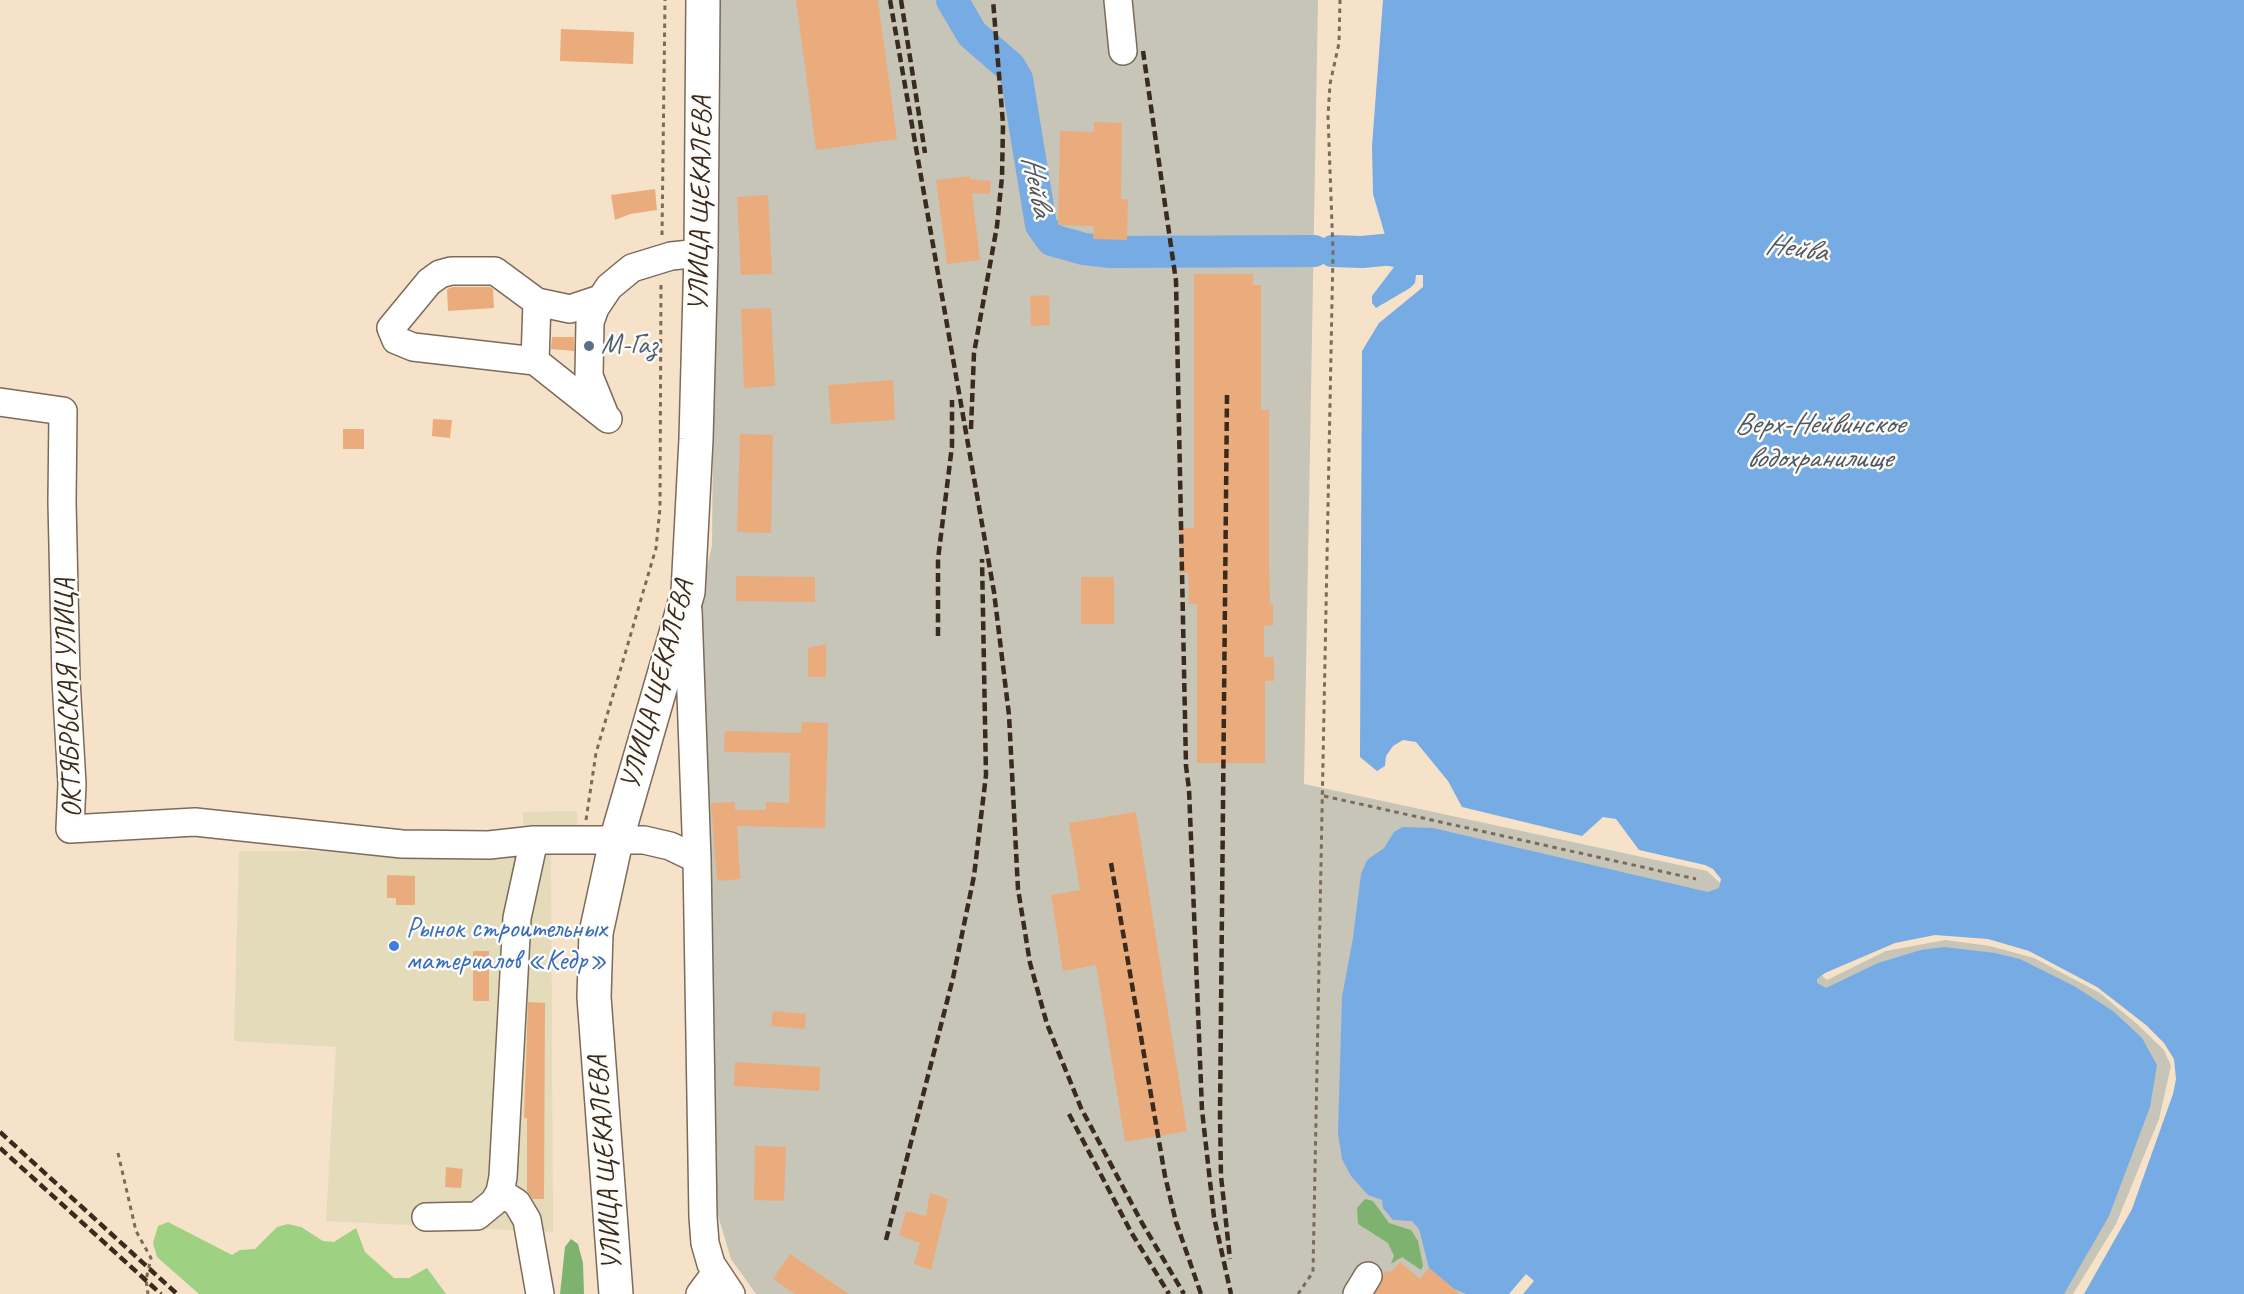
<!DOCTYPE html>
<html>
<head>
<meta charset="utf-8">
<style>
	body { margin:0 }
	canvas { display:block; background:#f5e2c9 }
</style>
</head>
<body>
<canvas width="2244" height="1294"></canvas>
<script>
const c = document.querySelector('canvas').getContext('2d');
c.lineJoin = 'round';
function fill(path, color) { c.fillStyle = color; c.fill(path, 'evenodd'); }
const shape = rows => new Path2D(rows.map(r => 'M' + r).join(''));
function trace(path, color, width, dash) { c.strokeStyle = color; c.lineWidth = width; c.lineCap = dash ? 'butt' : 'round'; c.setLineDash(dash || []); c.stroke(path); }
function label(font, color, halo, rows, align = 'center') {
  c.font = font + ' Caveat,sans-serif'; c.lineWidth = 5; c.setLineDash([]); c.textBaseline = 'middle'; c.strokeStyle = halo; c.fillStyle = color; for (const [text, x, y, turn = 0] of rows) {
    c.save(); c.translate(x, y); c.rotate((+turn || 0) * Math.PI / 180); c.textAlign = isNaN(turn) ? turn : align; if (halo) c.strokeText(text, 0, 0); c.fillText(text, 0, 0); c.restore();
  }
}
fill(shape([
	[577,811,578,849,551,849,553,1232,326,1221,336,1047,234,1041,239,851,524,851,523,812]
]), '#e3dbba');
fill(shape([
	[717,0,1318,0,1304,784,1707,871,1827,980,1886,951,1945,940,1990,946,2034,958,2100,993,2137,1024,2164,1050,2171,1066,2159,1119,2116,1224,2073,1294,756,1294,731,1259,717,1212,698,604,712,546]
]), '#c6c5b8');
fill(shape([
	[168,1222,232,1255,240,1250,255,1249,277,1227,288,1224,301,1227,323,1241,334,1242,356,1228,365,1252,394,1278,409,1278,427,1268,446,1294,199,1294,157,1257,153,1243,156,1233,158,1226]
]), '#9ed181');
fill(shape([
	[1365,1199,1373,1201,1389,1223,1411,1230,1418,1241,1423,1266,1421,1270,1402,1257,1391,1264,1394,1256,1388,1243,1358,1224,1357,1208],
	[571,1239,578,1244,583,1263,584,1294,560,1294,565,1247]
]), '#7eb36f');
fill(shape([
	[1383,0,2244,0,2244,1294,2084,1294,2132,1209,2173,1094,2176,1079,2174,1059,2164,1043,2146,1025,2097,987,2029,951,1988,939,1935,935,1895,943,1825,973,1817,979,1817,983,1826,988,1878,963,1921,950,1944,947,1995,953,2020,959,2074,986,2113,1011,2142,1038,2157,1065,2150,1107,2109,1216,2064,1294,1466,1294,1454,1289,1429,1268,1419,1229,1412,1221,1393,1220,1383,1208,1382,1200,1368,1195,1351,1176,1342,1159,1338,1133,1342,997,1353,938,1361,874,1367,860,1384,848,1394,832,1403,827,1433,828,1708,892,1719,888,1721,879,1713,869,1705,865,1639,850,1616,819,1603,817,1582,836,1462,807,1448,781,1416,742,1403,740,1393,746,1386,756,1385,766,1377,771,1360,757,1362,351,1379,323,1423,287,1423,275,1416,275,1415,283,1410,288,1376,308,1372,303,1372,296,1394,267,1361,261,1363,237,1385,235,1373,194,1372,146]
]), '#76abe4');
fill(shape([
	[1526,1274,1534,1281,1523,1294,1509,1294]
]), '#f5e2c9');
trace(shape([
	[952,0,972,34,1010,67,1017,79,1041,225,1052,240,1084,249,1111,252,1314,251],
	[1333,251,1362,252,1404,248]
]), '#76abe4', 32);
fill(shape([
	[796,0,878,0,897,139,816,150],
	[561,29,634,32,633,64,560,61],
	[1094,122,1122,123,1121,199,1128,199,1127,240,1093,239,1094,226,1058,225,1060,131,1094,132],
	[970,176,970,179,991,181,990,194,972,193,980,260,947,264,936,180],
	[655,189,657,210,630,214,615,220,611,195],
	[768,195,772,274,741,275,737,197],
	[1194,274,1253,274,1253,285,1261,285,1261,410,1269,410,1269,568,1270,604,1273,604,1273,626,1264,625,1264,657,1274,657,1274,681,1265,681,1265,763,1197,763,1197,604,1189,604,1188,573,1180,573,1180,528,1194,528],
	[453,287,490,287,493,289,494,308,448,311,447,289],
	[1049,295,1050,325,1031,326,1030,296],
	[771,308,775,386,744,388,741,309],
	[552,337,574,337,574,351,551,349],
	[893,380,895,420,831,424,828,385],
	[433,419,452,420,450,438,432,436],
	[343,429,364,429,364,449,343,449],
	[740,434,773,435,771,533,737,532],
	[736,576,815,577,815,602,736,601],
	[1081,577,1114,577,1114,624,1081,624],
	[826,644,826,677,808,677,808,648],
	[802,722,828,723,825,828,737,826,740,879,717,881,711,803,735,802,735,810,766,810,766,802,789,803,790,753,724,752,725,731,801,733],
	[1136,812,1187,1131,1125,1142,1096,965,1063,971,1051,895,1080,890,1069,823],
	[387,875,415,876,415,905,396,905,396,898,387,898],
	[473,951,489,951,489,1001,473,1001],
	[528,1002,545,1003,544,1199,533,1199,527,1191,527,1118,524,1118],
	[773,1011,806,1014,805,1029,771,1026],
	[735,1062,820,1067,819,1091,734,1086],
	[755,1146,786,1147,784,1201,754,1200],
	[446,1167,463,1169,461,1188,445,1187],
	[930,1193,948,1199,931,1270,914,1264,920,1243,899,1235,906,1211,926,1216],
	[790,1254,849,1294,795,1294,773,1279],
	[1400,1262,1420,1279,1429,1268,1460,1294,1375,1294,1383,1275,1387,1270,1390,1273]
]), '#ebac7d');
const minor = shape([
	[1118,0,1123,51],
	[600,299,570,309,537,302,495,271,451,271,440,274,429,282,391,328,396,340,413,347,535,361,608,419],
	[535,361,537,302],
	[0,402,63,411,62,502,66,680,72,784,70,829,195,822,402,844,489,845,534,840,644,840,670,846,697,859,703,1217,705,1243,711,1264,731,1294],
	[604,413,589,376,590,322,595,308,609,287,632,268,671,256,701,253],
	[688,611,697,859],
	[500,1192,517,1203,527,1220,540,1294],
	[426,1217,477,1216,494,1202,500,1192,503,1177,517,918,534,840],
	[700,1294,715,1274],
	[1357,1294,1368,1276]
]);
const major = shape([
	[616,1294,594,997,596,933,616,841,688,592,696,439,701,253,703,0]
]);
trace(minor, '#7c6a5a', 30);
trace(major, '#7c6a5a', 36);
trace(shape([
	[662,235,665,0],
	[1324,796,1696,879],
	[586,820,596,753,656,548,660,508,661,281],
	[118,1153,136,1231,151,1258,146,1280,148,1294],
	[1298,1294,1313,1272,1333,251,1328,116,1330,84,1339,43,1340,0]
]), '#7c6a5a', 3, [4.5, 4.5]);
trace(minor, '#fff', 27);
trace(major, '#fff', 33);
trace(shape([
	[890,0,994,592,1009,715,1018,889,1030,963,1047,1024,1081,1108,1142,1223,1184,1294],
	[901,0,925,153],
	[1143,51,1176,281,1186,766,1189,789,1202,1110,1214,1217,1231,1294],
	[1227,395,1220,1115,1221,1176,1230,1259],
	[971,429,974,353,997,226,1002,177,1003,124,993,0],
	[938,636,938,559,952,446,952,400],
	[1111,863,1165,1176,1176,1222,1201,1294],
	[1069,1114,1131,1232,1169,1294],
	[0,1132,177,1294],
	[0,1148,161,1294],
	[886,1240,953,978,974,876,986,775,982,559]
]), '#3b2a1e', 4.5, [9, 4.5]);
for (const [x, y, r, color] of [
	[589,346,6,"#5c6f8a"],
	[394,946,6,"#3f7fe0"]
]) { const dot = new Path2D(); dot.arc(x, y, r, 0, 2 * Math.PI); c.fillStyle = color; c.fill(dot); trace(dot, '#fdfcf7', 2); }
label('28px', '#3b2a1e', '#fdfcf7', [
	["УЛИЦА ЩЕКАЛЕВА",701,204,-89],
	["УЛИЦА ЩЕКАЛЕВА",658,685,-75],
	["ОКТЯБРЬСКАЯ УЛИЦА",69,698,-92],
	["УЛИЦА ЩЕКАЛЕВА",606,1163,-94]
]);
label('28px', '#4e5e75', '#fdfcf7', [
	["М-Газ",601,346]
], 'left');
label('28px', '#366cbe', '#fdfcf7', [
	["Рынок строительных",406,930],
	["материалов «Кедр»",406,962]
], 'left');
label('italic 30px', '#505763', '#fdfcf7', [
	["Нейва",1036,186,79],
	["Нейва",1796,249,8],
	["Верх-Нейвинское",1819,425],
	["водохранилище",1819,459]
]);
</script>
</body>
</html>
